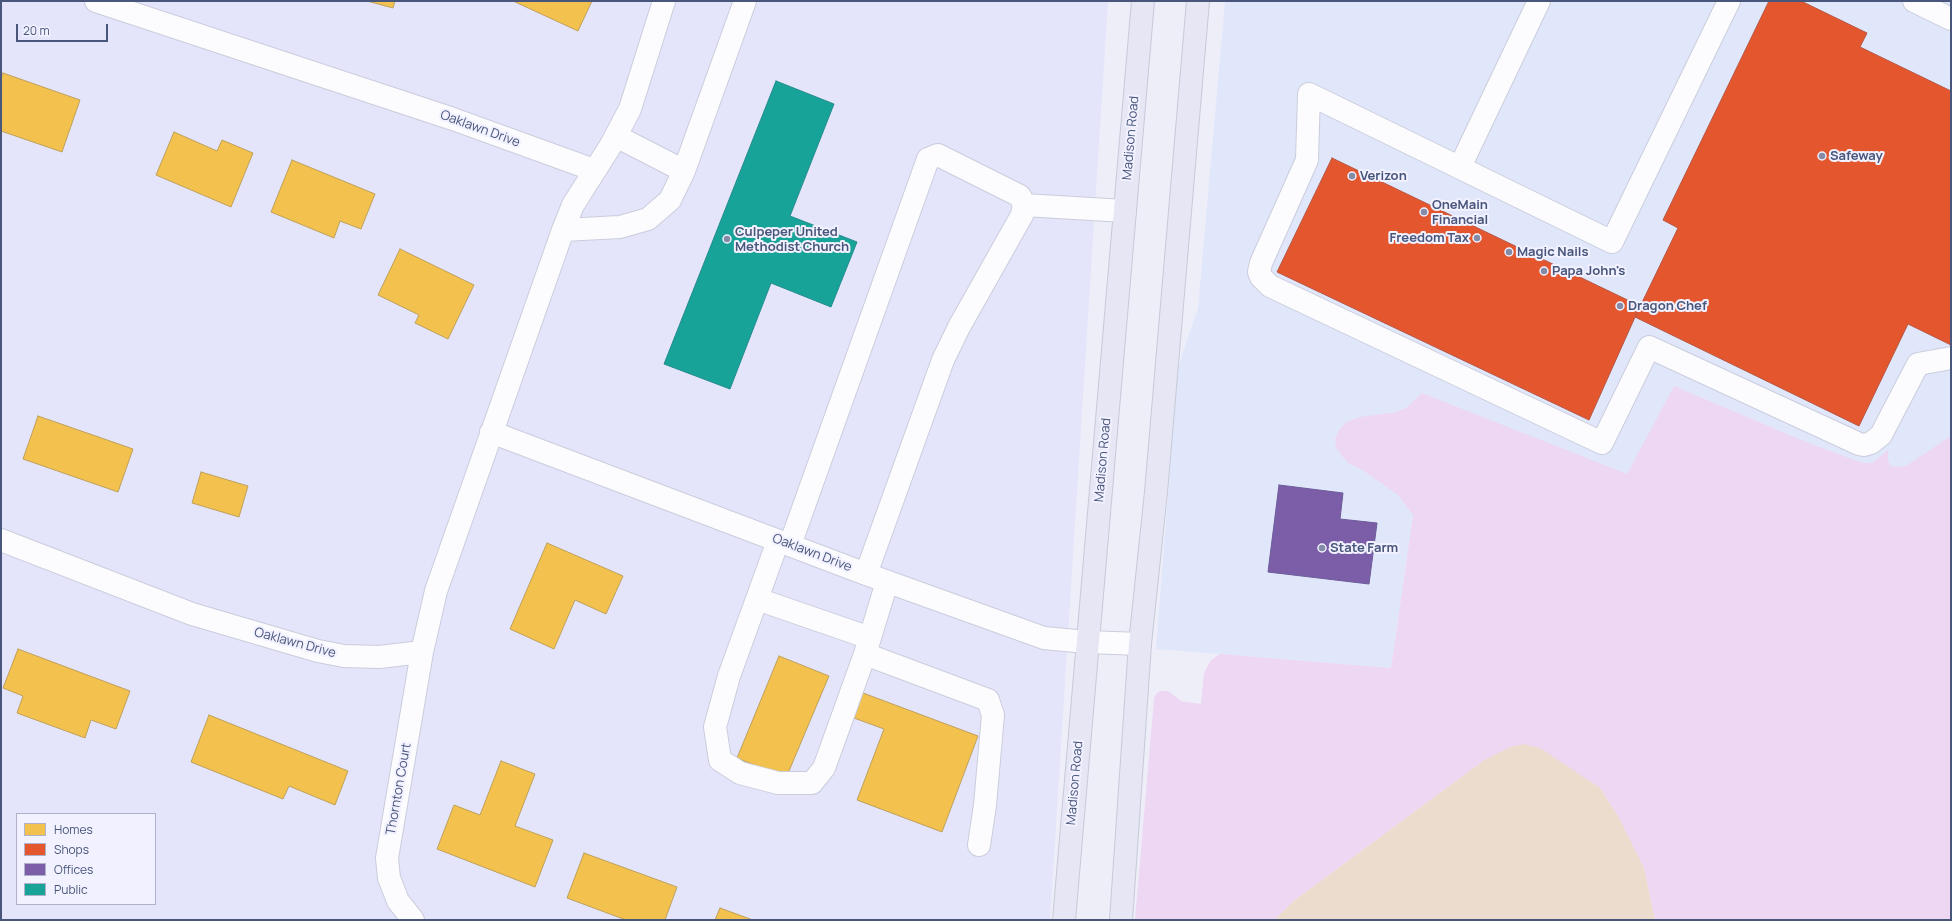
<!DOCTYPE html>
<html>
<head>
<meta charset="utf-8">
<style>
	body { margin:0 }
	#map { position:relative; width:1952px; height:921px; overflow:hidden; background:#eeeef9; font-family:Manrope,sans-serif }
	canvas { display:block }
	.frame { position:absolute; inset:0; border:2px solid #49567b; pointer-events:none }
	.legend { position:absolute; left:16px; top:813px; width:140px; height:92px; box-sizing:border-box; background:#f1f1ff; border:1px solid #aeb3ca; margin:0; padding:5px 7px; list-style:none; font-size:12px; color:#49567b }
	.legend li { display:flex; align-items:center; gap:8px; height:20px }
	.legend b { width:20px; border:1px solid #aeb3ca }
	.scale { position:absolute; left:16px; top:24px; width:92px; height:18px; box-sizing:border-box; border:2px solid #49567b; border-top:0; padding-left:5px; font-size:12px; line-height:14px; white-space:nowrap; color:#49567b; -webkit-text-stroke:3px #f1f1ff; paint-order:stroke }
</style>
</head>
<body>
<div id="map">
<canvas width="1952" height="921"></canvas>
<div class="frame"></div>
<ul class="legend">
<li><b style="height:11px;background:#f2c14e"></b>Homes</li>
<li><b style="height:11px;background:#e4572e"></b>Shops</li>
<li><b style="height:11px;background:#7b5ea7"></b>Offices</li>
<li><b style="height:11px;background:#17a398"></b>Public</li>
</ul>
<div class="scale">20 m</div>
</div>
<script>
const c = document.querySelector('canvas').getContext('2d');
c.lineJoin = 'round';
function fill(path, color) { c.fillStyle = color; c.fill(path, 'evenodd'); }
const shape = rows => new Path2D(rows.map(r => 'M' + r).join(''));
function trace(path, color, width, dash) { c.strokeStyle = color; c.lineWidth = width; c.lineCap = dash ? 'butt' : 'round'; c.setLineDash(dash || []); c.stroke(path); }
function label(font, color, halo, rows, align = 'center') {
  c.font = font + ' Manrope,sans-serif'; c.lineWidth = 4; c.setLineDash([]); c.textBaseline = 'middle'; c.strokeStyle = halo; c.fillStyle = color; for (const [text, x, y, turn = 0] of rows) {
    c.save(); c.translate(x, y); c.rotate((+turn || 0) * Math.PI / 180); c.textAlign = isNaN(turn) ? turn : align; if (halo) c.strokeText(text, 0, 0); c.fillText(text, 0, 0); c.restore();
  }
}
fill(shape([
	[1,1,1108,1,1050,920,1,920],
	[17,814,155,814,155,904,17,904]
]), '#e4e5fa');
fill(shape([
	[1225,1,1951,1,1951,488,1413,515,1391,668,1156,649,1178,367,1198,308]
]), '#e1e7fa');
fill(shape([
	[1674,386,1811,444,1863,463,1872,463,1888,450,1888,461,1891,466,1898,467,1906,466,1951,436,1951,920,1655,920,1644,868,1618,816,1600,788,1483,761,1295,900,1274,920,1135,920,1154,698,1156,694,1160,691,1168,691,1181,701,1201,704,1204,673,1211,660,1220,654,1391,668,1413,515,1398,495,1364,471,1348,463,1342,456,1336,447,1335,439,1338,432,1346,422,1360,417,1396,412,1406,408,1422,393,1627,474]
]), '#edd7f3');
fill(shape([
	[1523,744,1540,748,1600,788,1618,816,1644,868,1655,920,1274,920,1295,900,1483,761,1508,748]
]), '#ebdcce');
const homes = shape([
	[367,1,395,1,393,8,367,1],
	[513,1,592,1,578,31,513,1],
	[3,73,80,100,62,152,1,131,1,79,3,73],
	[174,132,217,151,222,140,253,153,231,207,156,175,174,132],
	[292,160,375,194,361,229,340,221,334,238,271,212,292,160],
	[400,249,474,285,448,339,415,323,419,315,378,295,400,249],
	[38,416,133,449,118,492,23,459,38,416],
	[201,472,248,486,239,517,192,503,201,472],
	[547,543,623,576,606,614,575,600,554,649,510,629,547,543],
	[18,649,130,691,116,729,91,720,85,738,17,713,23,696,3,688,18,649],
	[779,656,829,676,786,778,737,758,779,656],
	[863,693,978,736,942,832,857,800,884,729,854,718,863,693],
	[209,715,348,771,335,805,289,786,283,799,191,762,209,715],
	[501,761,535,774,515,826,553,840,535,887,437,849,454,805,480,815,501,761],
	[584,853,677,887,665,920,626,920,567,898,584,853],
	[720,908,753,920,715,920,720,908]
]);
fill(homes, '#f2c14e');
trace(homes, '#bfa15c', 1);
const shops = shape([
	[1769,1,1801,1,1867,33,1860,47,1951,91,1951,345,1908,324,1859,426,1635,317,1678,228,1663,220,1769,1],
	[1332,158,1640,306,1589,420,1277,272,1332,158]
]);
fill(shops, '#e4572e');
trace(shops, '#b65745', 1);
const offices = shape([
	[1279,485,1343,493,1340,519,1377,523,1369,584,1268,572,1279,485]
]);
fill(offices, '#7b5ea7');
trace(offices, '#6c5c9a', 1);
const public = shape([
	[776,81,834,104,790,216,857,242,831,307,771,283,730,389,664,364,776,81]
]);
fill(public, '#17a398');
trace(public, '#268c8f', 1);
const minor = shape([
	[96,1,453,119,594,170],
	[1729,1,1612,242,1309,94,1307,160,1261,263,1259,272,1261,277,1270,286,1602,443,1649,347,1859,444,1864,445,1871,443,1881,435,1918,364,1951,358],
	[1914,1,1951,19],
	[616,136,684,171],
	[1460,167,1539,1],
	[1024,205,1125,211],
	[563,230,620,227,648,219,670,200,684,171,745,1],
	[491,432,866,574,1044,638,1087,642,1140,644],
	[1,540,192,614,318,651,344,656,379,657,422,652],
	[778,541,729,676,715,727,720,760,740,773,778,783,812,783,824,768,865,654,887,582],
	[790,545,928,159,938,155,1020,196,1024,205,1022,215,959,327,943,360,866,574],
	[757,599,870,638],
	[865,654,988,700,993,715,985,805,979,845],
	[413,920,398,901,389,878,387,858,422,652,436,591,563,230,573,205,611,145,630,109,664,1]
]);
const major = shape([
	[1064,920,1143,1],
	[1121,920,1140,644,1156,492,1198,1]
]);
trace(minor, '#cacddc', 24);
trace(major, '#c6cad8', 24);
trace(minor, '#fcfcfe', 22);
trace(major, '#e6e6f4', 22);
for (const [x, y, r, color] of [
	[1822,156,4,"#838ba7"],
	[1352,176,4,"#838ba7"],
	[1424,212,4,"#838ba7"],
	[1477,238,4,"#838ba7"],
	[727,239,4,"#838ba7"],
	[1509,252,4,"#838ba7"],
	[1544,271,4,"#838ba7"],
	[1620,306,4,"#838ba7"],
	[1322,548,4,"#838ba7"]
]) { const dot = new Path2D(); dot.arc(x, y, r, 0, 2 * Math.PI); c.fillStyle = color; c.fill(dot); trace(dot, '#f1f1ff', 1.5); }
label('13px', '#49567b', '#f1f1ff', [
	["Oaklawn Drive",480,129,20],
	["Madison Road",1131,138,-85],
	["Madison Road",1103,460,-85],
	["Oaklawn Drive",812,553,21],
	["Oaklawn Drive",295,643,15],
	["Madison Road",1075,783,-85],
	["Thornton Court",399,789,-80]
]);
label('bold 13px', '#49567b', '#f1f1ff', [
	["Safeway",1830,156],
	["Verizon",1360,176],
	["OneMain",1432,205],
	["Financial",1432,220],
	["Culpeper United",735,232],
	["Methodist Church",735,247],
	["Freedom Tax",1469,238,"right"],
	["Magic Nails",1517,252],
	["Papa John's",1552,271],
	["Dragon Chef",1628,306],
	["State Farm",1330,548]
], 'left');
</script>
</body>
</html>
